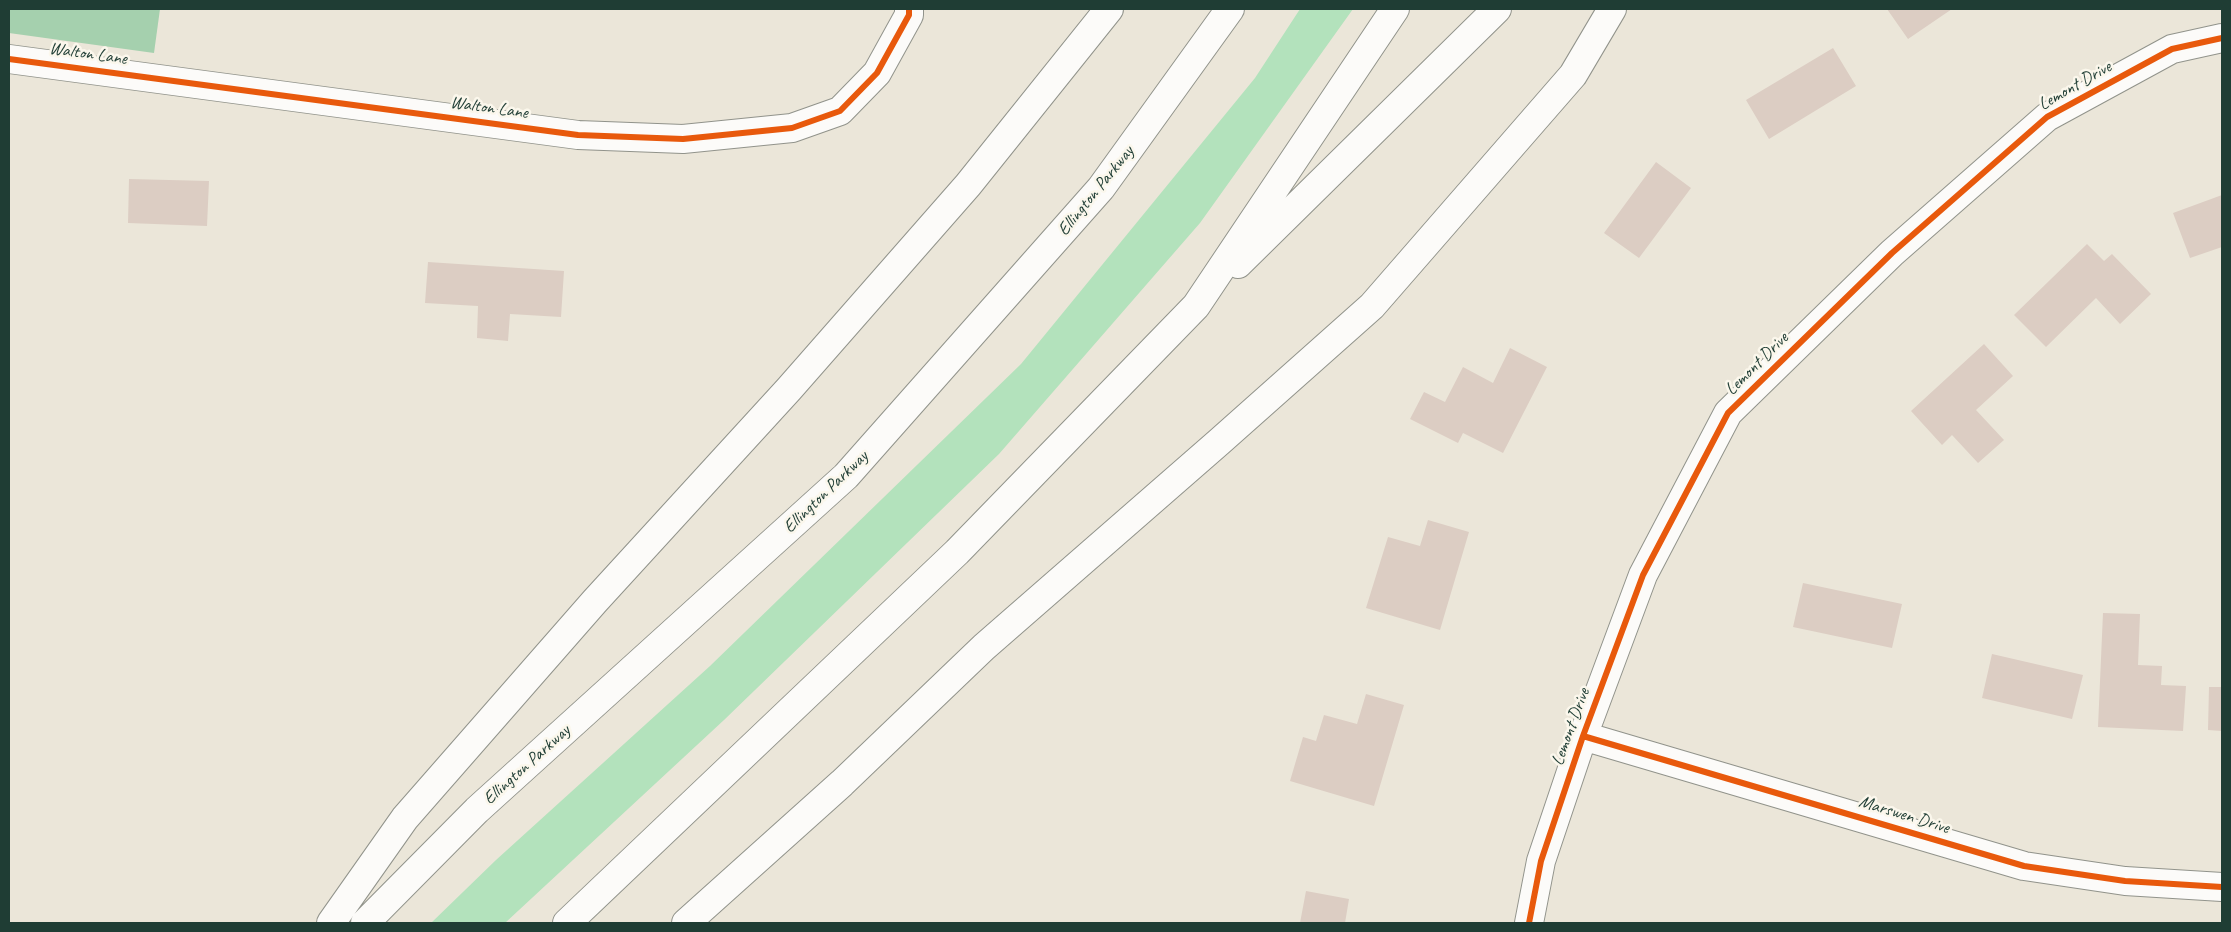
<!DOCTYPE html>
<html>
<head>
<meta charset="utf-8">
<style>
	body { margin:0 }
	#map { position:relative; width:2231px; height:932px; overflow:hidden; background:#ebe6d9; font-family:Caveat,sans-serif }
	canvas { display:block }
	.frame { position:absolute; inset:0; border:10px solid #1f3d34; pointer-events:none }
</style>
</head>
<body>
<div id="map">
<canvas width="2231" height="932"></canvas>
<div class="frame"></div>
</div>
<script>
const c = document.querySelector('canvas').getContext('2d');
c.lineJoin = 'round';
function fill(path, color) { c.fillStyle = color; c.fill(path, 'evenodd'); }
const shape = rows => new Path2D(rows.map(r => 'M' + r).join(''));
function trace(path, color, width, dash) { c.strokeStyle = color; c.lineWidth = width; c.lineCap = dash ? 'butt' : 'round'; c.setLineDash(dash || []); c.stroke(path); }
function label(font, color, halo, rows, align = 'center') {
  c.font = font + ' Caveat,sans-serif'; c.lineWidth = 5; c.setLineDash([]); c.textBaseline = 'middle'; c.strokeStyle = halo; c.fillStyle = color; for (const [text, x, y, turn = 0] of rows) {
    c.save(); c.translate(x, y); c.rotate((+turn || 0) * Math.PI / 180); c.textAlign = isNaN(turn) ? turn : align; if (halo) c.strokeText(text, 0, 0); c.fillText(text, 0, 0); c.restore();
  }
}
fill(shape([
	[1300,9,1353,9,1200,223,999,454,724,720,505,923,431,923,496,860,710,666,1021,364,1255,78]
]), '#b3e2bc');
fill(shape([
	[9,9,160,9,154,53,9,33]
]), '#a5d0ae');
fill(shape([
	[1887,9,1952,9,1908,39],
	[1833,48,1856,86,1769,139,1746,100],
	[1656,162,1691,188,1639,258,1604,233],
	[129,179,209,181,207,226,128,223],
	[2222,195,2222,247,2190,258,2173,213],
	[2087,244,2104,261,2112,254,2151,294,2120,324,2096,298,2046,347,2014,315],
	[428,262,564,271,561,317,510,314,508,341,477,338,478,306,425,303],
	[1984,344,2013,376,1976,410,2004,440,1978,463,1952,435,1942,445,1911,411],
	[1510,348,1547,367,1503,453,1463,433,1458,443,1410,419,1424,392,1445,402,1463,367,1493,383],
	[1428,520,1469,532,1440,630,1366,608,1388,537,1420,546],
	[1803,583,1902,604,1892,648,1793,627],
	[2103,613,2140,614,2138,665,2162,666,2161,685,2186,686,2183,731,2098,727],
	[1992,654,2083,675,2072,719,1982,698],
	[2209,687,2222,687,2222,731,2208,730],
	[1366,694,1404,705,1374,806,1290,781,1303,737,1316,741,1324,715,1357,724],
	[1306,891,1349,899,1345,923,1300,923]
]), '#dccdc3');
const minor = shape([
	[9,59,578,135,683,139,792,128,840,111,877,73,909,15,909,9],
	[1583,736,2024,866,2125,881,2222,887],
	[1529,923,1541,861,1583,736,1643,575,1728,413,1892,253,2047,117,2172,49,2222,38]
]);
const highway = shape([
	[1238,264,1497,9],
	[331,923,405,818,595,601,789,389,968,185,1109,9],
	[365,923,477,810,846,476,1101,188,1230,9],
	[567,923,957,552,1196,306,1395,9],
	[686,923,842,783,984,647,1219,442,1372,306,1573,75,1612,9]
]);
trace(minor, '#91938b', 30);
trace(highway, '#91938b', 30);
trace(minor, '#fcfbf9', 28);
trace(highway, '#fcfbf9', 28);
trace(shape([
	[9,59,578,135,683,139,792,128,840,111,877,73,909,15,909,9],
	[1583,736,2024,866,2125,881,2222,887],
	[1529,923,1541,861,1583,736,1643,575,1728,413,1892,253,2047,117,2172,49,2222,38]
]), '#e8590c', 6);
label('18px', '#1f3d34', '#fbf7ec', [
	["Walton Lane",88,54,8],
	["Lemont Drive",2075,86,-30],
	["Walton Lane",489,108,8],
	["Ellington Parkway",1096,191,-51],
	["Lemont Drive",1757,364,-45],
	["Ellington Parkway",826,492,-44],
	["Lemont Drive",1571,727,-70],
	["Ellington Parkway",527,765,-42],
	["Marswen Drive",1904,815,17]
]);
</script>
</body>
</html>
